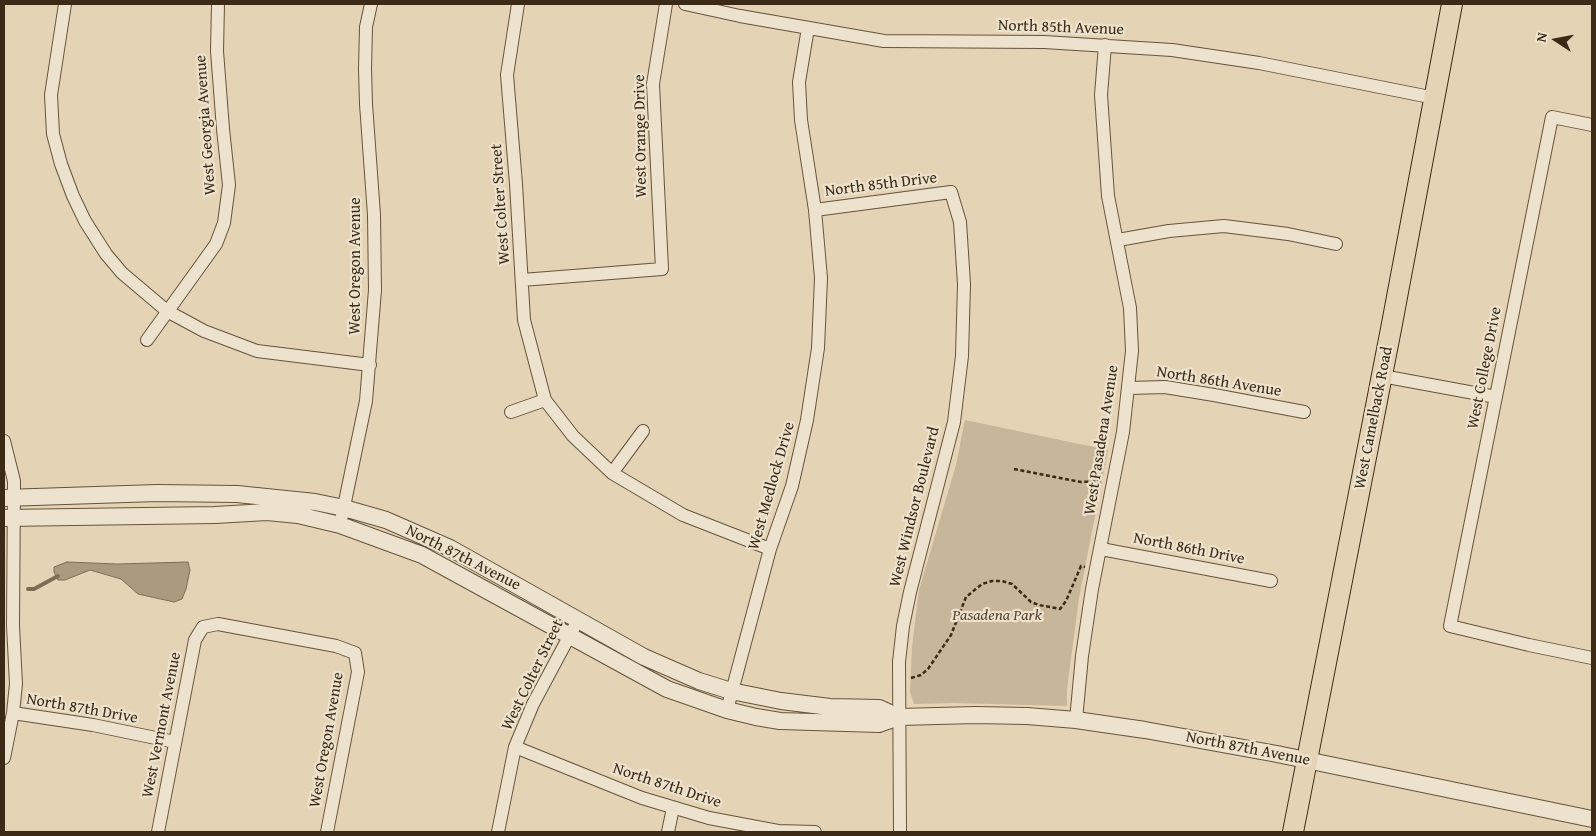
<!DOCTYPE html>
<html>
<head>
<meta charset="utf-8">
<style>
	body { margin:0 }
	#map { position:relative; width:1596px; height:836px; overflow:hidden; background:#e4d3b4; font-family:"Gentium Book Plus",serif }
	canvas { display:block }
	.frame { position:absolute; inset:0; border:5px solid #3b2a15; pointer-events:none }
	.north { position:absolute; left:1531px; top:15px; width:50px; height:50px; -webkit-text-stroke:4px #ede2ce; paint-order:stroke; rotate:281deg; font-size:14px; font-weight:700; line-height:20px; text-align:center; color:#3b2a15 }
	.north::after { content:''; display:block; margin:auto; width:18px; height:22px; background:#3b2a15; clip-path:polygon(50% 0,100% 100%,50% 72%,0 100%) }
</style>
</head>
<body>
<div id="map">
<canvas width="1596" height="836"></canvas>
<div class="frame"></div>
<div class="north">N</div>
</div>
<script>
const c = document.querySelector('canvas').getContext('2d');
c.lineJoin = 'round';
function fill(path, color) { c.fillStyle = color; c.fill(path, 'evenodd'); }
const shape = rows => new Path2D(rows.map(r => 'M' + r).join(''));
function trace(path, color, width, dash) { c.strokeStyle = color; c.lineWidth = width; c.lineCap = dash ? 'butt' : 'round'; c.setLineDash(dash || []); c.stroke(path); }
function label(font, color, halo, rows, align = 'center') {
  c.font = font + ' "Gentium Book Plus",serif'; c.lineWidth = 4.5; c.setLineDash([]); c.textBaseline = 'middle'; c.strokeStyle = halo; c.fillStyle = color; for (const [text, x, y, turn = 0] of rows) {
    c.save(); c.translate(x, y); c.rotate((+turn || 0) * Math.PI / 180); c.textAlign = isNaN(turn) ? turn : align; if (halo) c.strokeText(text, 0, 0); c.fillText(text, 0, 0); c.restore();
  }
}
fill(shape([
	[965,420,1108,450,1079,598,1067,689,1067,706,953,703,914,704,910,692,912,647,919,590,956,465]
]), '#c7b699');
const water = shape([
	[67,562,117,564,188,562,190,570,186,589,182,599,174,602,138,594,121,579,90,570,65,580,58,580,54,572,54,567,67,562]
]);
fill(water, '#ab9a7e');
trace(water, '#7e6d54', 1);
trace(shape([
	[28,589,34,589,58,576]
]), '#7e6d54', 4);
const minor = shape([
	[65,4,51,95,53,134,61,164,73,196,85,221,106,254,122,273,167,311,204,331,257,351,370,365],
	[518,4,507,75,516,184,524,320,545,400,573,436,612,473,683,515,770,549],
	[685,4,740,16,884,41,1044,42,1172,50,1259,63,1435,98],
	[1592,125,1552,117,1450,626,1529,645,1592,658],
	[815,210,951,192,960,222,964,284,962,356,954,422,910,592,903,626,899,662,900,832],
	[1118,240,1169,231,1224,226,1288,234,1336,244],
	[522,280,662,269,653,84,666,4],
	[147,340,216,244,224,223,229,185,223,129,217,51,218,4],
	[1382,376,1496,397],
	[1129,388,1165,387,1214,395,1304,412],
	[511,412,545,400],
	[4,441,14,481,13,626,16,684,13,713,4,758],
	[612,473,643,431],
	[342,516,366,401,375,290,374,215,366,104,365,69,366,27,371,4],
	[1101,549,1271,581],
	[727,710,770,549,792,486,807,420,818,348,821,278,815,210,801,120,799,82,808,28],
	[13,713,93,725,175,742],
	[1076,720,1082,656,1092,589,1123,432,1132,351,1130,308,1108,196,1101,95,1105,45],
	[515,747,642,798,709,818,778,831,815,832],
	[158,832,195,640,203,627,218,624,336,646,355,653,358,672,327,832],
	[498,832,515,747,533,704,578,620],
	[668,832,673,808]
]);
const tertiary = shape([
	[4,498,157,493,237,494,315,502,344,508,386,520,450,548,644,657,699,681,731,691,781,701,830,707,879,708,899,717],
	[4,518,215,515,267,512,298,515,340,525,422,555,667,689,727,710,756,717,780,721,879,724,899,717,975,715,1027,716,1076,720,1145,730,1277,754,1592,819]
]);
const primary = shape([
	[1293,832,1391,329,1452,4]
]);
trace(minor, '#65543d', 14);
trace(tertiary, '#65543d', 18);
trace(primary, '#3b2a15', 22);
trace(shape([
	[1014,469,1081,482,1101,481],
	[911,678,921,675,928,669,951,635,966,597,982,584,992,581,1002,581,1012,584,1031,602,1039,605,1060,609,1066,601,1081,566,1085,567]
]), '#3b2a15', 2.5, [4, 2.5]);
trace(minor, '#ede2ce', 12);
trace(tertiary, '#ede2ce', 16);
trace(primary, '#e4d3b4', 20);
label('16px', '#3b2a15', '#ede2ce', [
	["North 85th Avenue",1061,28,2],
	["West Georgia Avenue",206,125,-94],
	["West Orange Drive",641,136,-91],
	["North 85th Drive",881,185,-7],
	["West Colter Street",501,204,-94],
	["West Oregon Avenue",356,266,-90],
	["West College Drive",1485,368,-79],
	["North 86th Avenue",1219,382,9],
	["West Camelback Road",1374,418,-79],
	["West Pasadena Avenue",1102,440,-81],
	["West Medlock Drive",772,486,-74],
	["West Windsor Boulevard",915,507,-76],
	["North 86th Drive",1189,549,11],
	["North 87th Avenue",463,558,27],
	["West Colter Street",533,675,-64],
	["North 87th Drive",82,709,10],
	["West Vermont Avenue",162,725,-79],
	["West Oregon Avenue",327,740,-80],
	["North 87th Avenue",1248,749,11],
	["North 87th Drive",667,786,18]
]);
label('italic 16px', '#57462f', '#ede2ce', [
	["Pasadena Park",997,616]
]);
</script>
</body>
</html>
